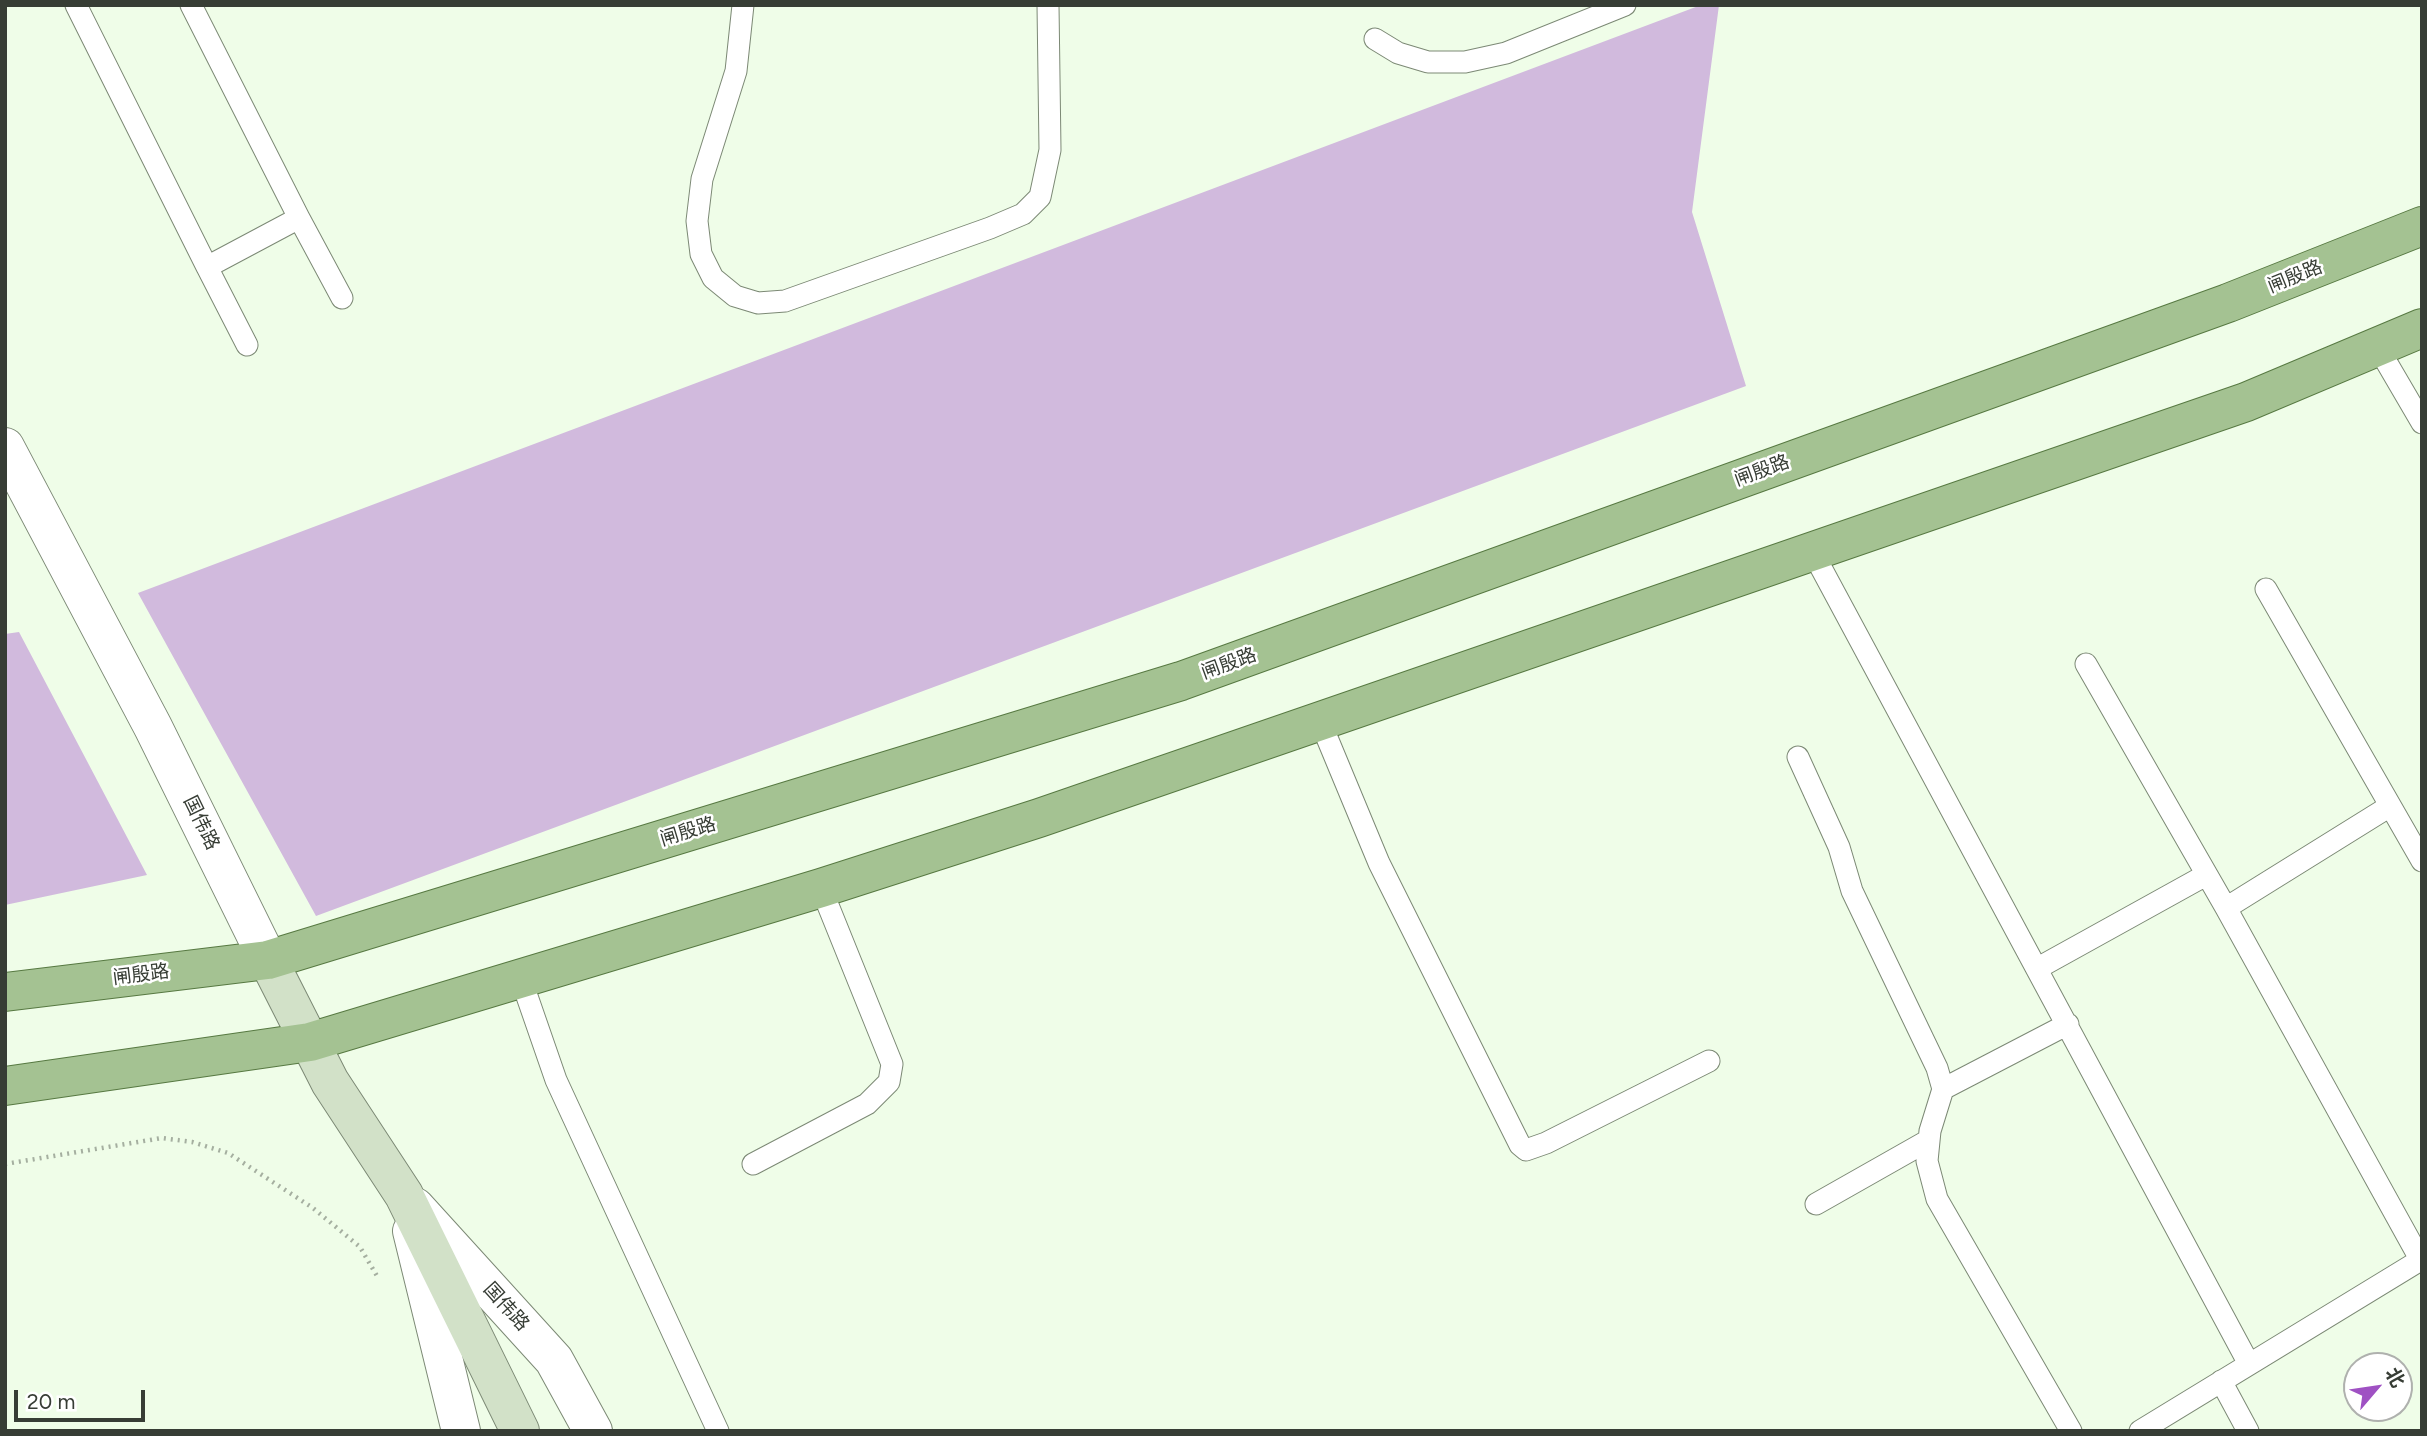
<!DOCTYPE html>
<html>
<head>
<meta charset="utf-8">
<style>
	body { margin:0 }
	#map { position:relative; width:2427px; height:1436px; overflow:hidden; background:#effde8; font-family:Figtree,"Noto Sans SC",sans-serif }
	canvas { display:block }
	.frame { position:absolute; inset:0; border:7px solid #373d35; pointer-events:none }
	.north { position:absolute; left:2343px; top:1352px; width:70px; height:70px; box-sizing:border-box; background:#fff; border:2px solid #afb1ae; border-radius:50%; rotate:61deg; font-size:19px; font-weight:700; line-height:28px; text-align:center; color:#373d35 }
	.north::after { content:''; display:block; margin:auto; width:24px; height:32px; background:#9f51c3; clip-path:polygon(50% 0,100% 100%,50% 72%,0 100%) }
	.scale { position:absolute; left:14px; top:1390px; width:131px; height:32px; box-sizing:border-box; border:4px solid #373d35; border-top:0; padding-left:9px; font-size:21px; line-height:24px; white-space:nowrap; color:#373d35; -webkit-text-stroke:5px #fff; paint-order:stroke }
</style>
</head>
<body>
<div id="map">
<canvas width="2427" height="1436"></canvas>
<div class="frame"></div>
<div class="north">北</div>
<div class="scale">20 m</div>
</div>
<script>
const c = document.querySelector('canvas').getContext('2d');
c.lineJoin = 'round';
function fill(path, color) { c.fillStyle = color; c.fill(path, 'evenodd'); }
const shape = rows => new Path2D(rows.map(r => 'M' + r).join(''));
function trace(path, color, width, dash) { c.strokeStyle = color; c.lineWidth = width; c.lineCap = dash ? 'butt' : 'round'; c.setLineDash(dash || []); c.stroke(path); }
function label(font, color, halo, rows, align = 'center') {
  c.font = font + ' Figtree,"Noto Sans SC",sans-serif'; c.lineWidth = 5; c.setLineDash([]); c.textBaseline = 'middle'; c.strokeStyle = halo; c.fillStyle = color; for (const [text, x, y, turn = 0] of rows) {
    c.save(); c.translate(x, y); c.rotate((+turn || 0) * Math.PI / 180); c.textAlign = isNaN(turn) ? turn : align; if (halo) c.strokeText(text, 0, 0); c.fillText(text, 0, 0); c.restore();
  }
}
fill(shape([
	[1701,5,1719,5,1692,212,1746,386,316,916,138,593],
	[19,632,147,875,5,905,5,634]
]), '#d1badd');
const lane = shape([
	[76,5,207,267,299,218,191,5],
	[743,5,736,71,702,179,697,221,701,254,713,278,735,296,758,303,785,301,990,228,1023,214,1040,197,1050,150,1048,5],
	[1375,39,1398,53,1428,62,1465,62,1506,53,1625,5],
	[299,218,342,298],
	[207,267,247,345],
	[2377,346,2422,423],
	[1812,551,2249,1364],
	[2266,589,2422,861],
	[2086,664,2226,908,2420,1259],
	[1320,721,1379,863,1520,1145,1526,1150,1546,1143,1709,1061],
	[1798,757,1839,847,1852,891,1937,1068,1943,1089,1930,1131,1927,1161,1937,1199,2071,1431],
	[2226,908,2390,806],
	[2038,968,2206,875],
	[521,979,556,1080,718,1431],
	[1943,1089,2068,1024],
	[753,1164,867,1104,889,1082,892,1064,821,888],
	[1816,1204,1929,1140],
	[2221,1381,2248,1431],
	[2140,1431,2422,1259]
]);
const street = shape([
	[5,447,153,727,268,960],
	[415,1207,554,1360,593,1431],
	[412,1231,461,1431]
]);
const secondary = shape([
	[268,960,330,1082,404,1195,520,1431]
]);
const primary = shape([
	[5,992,268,960,1181,681,2228,303,2422,226],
	[5,1086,310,1042,821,888,1039,818,2246,402,2422,328]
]);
trace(lane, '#7c8975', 23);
trace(street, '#7c8975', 40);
trace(secondary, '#7c8975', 40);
trace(primary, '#577942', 40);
trace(shape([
	[5,1164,162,1138,192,1142,228,1153,313,1208,360,1247,377,1276]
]), '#a5afa0', 4.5, [2, 5]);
trace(lane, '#fff', 21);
trace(street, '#fff', 38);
trace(secondary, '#d2e1c8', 38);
trace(primary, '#a4c292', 38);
label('19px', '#373d35', '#fff', [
	["闸殷路",2295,277,-22],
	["闸殷路",1762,471,-20],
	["闸殷路",1229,664,-20],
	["国伟路",201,823,64],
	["闸殷路",688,832,-17],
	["闸殷路",141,975,-7],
	["国伟路",506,1307,48]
]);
</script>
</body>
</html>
